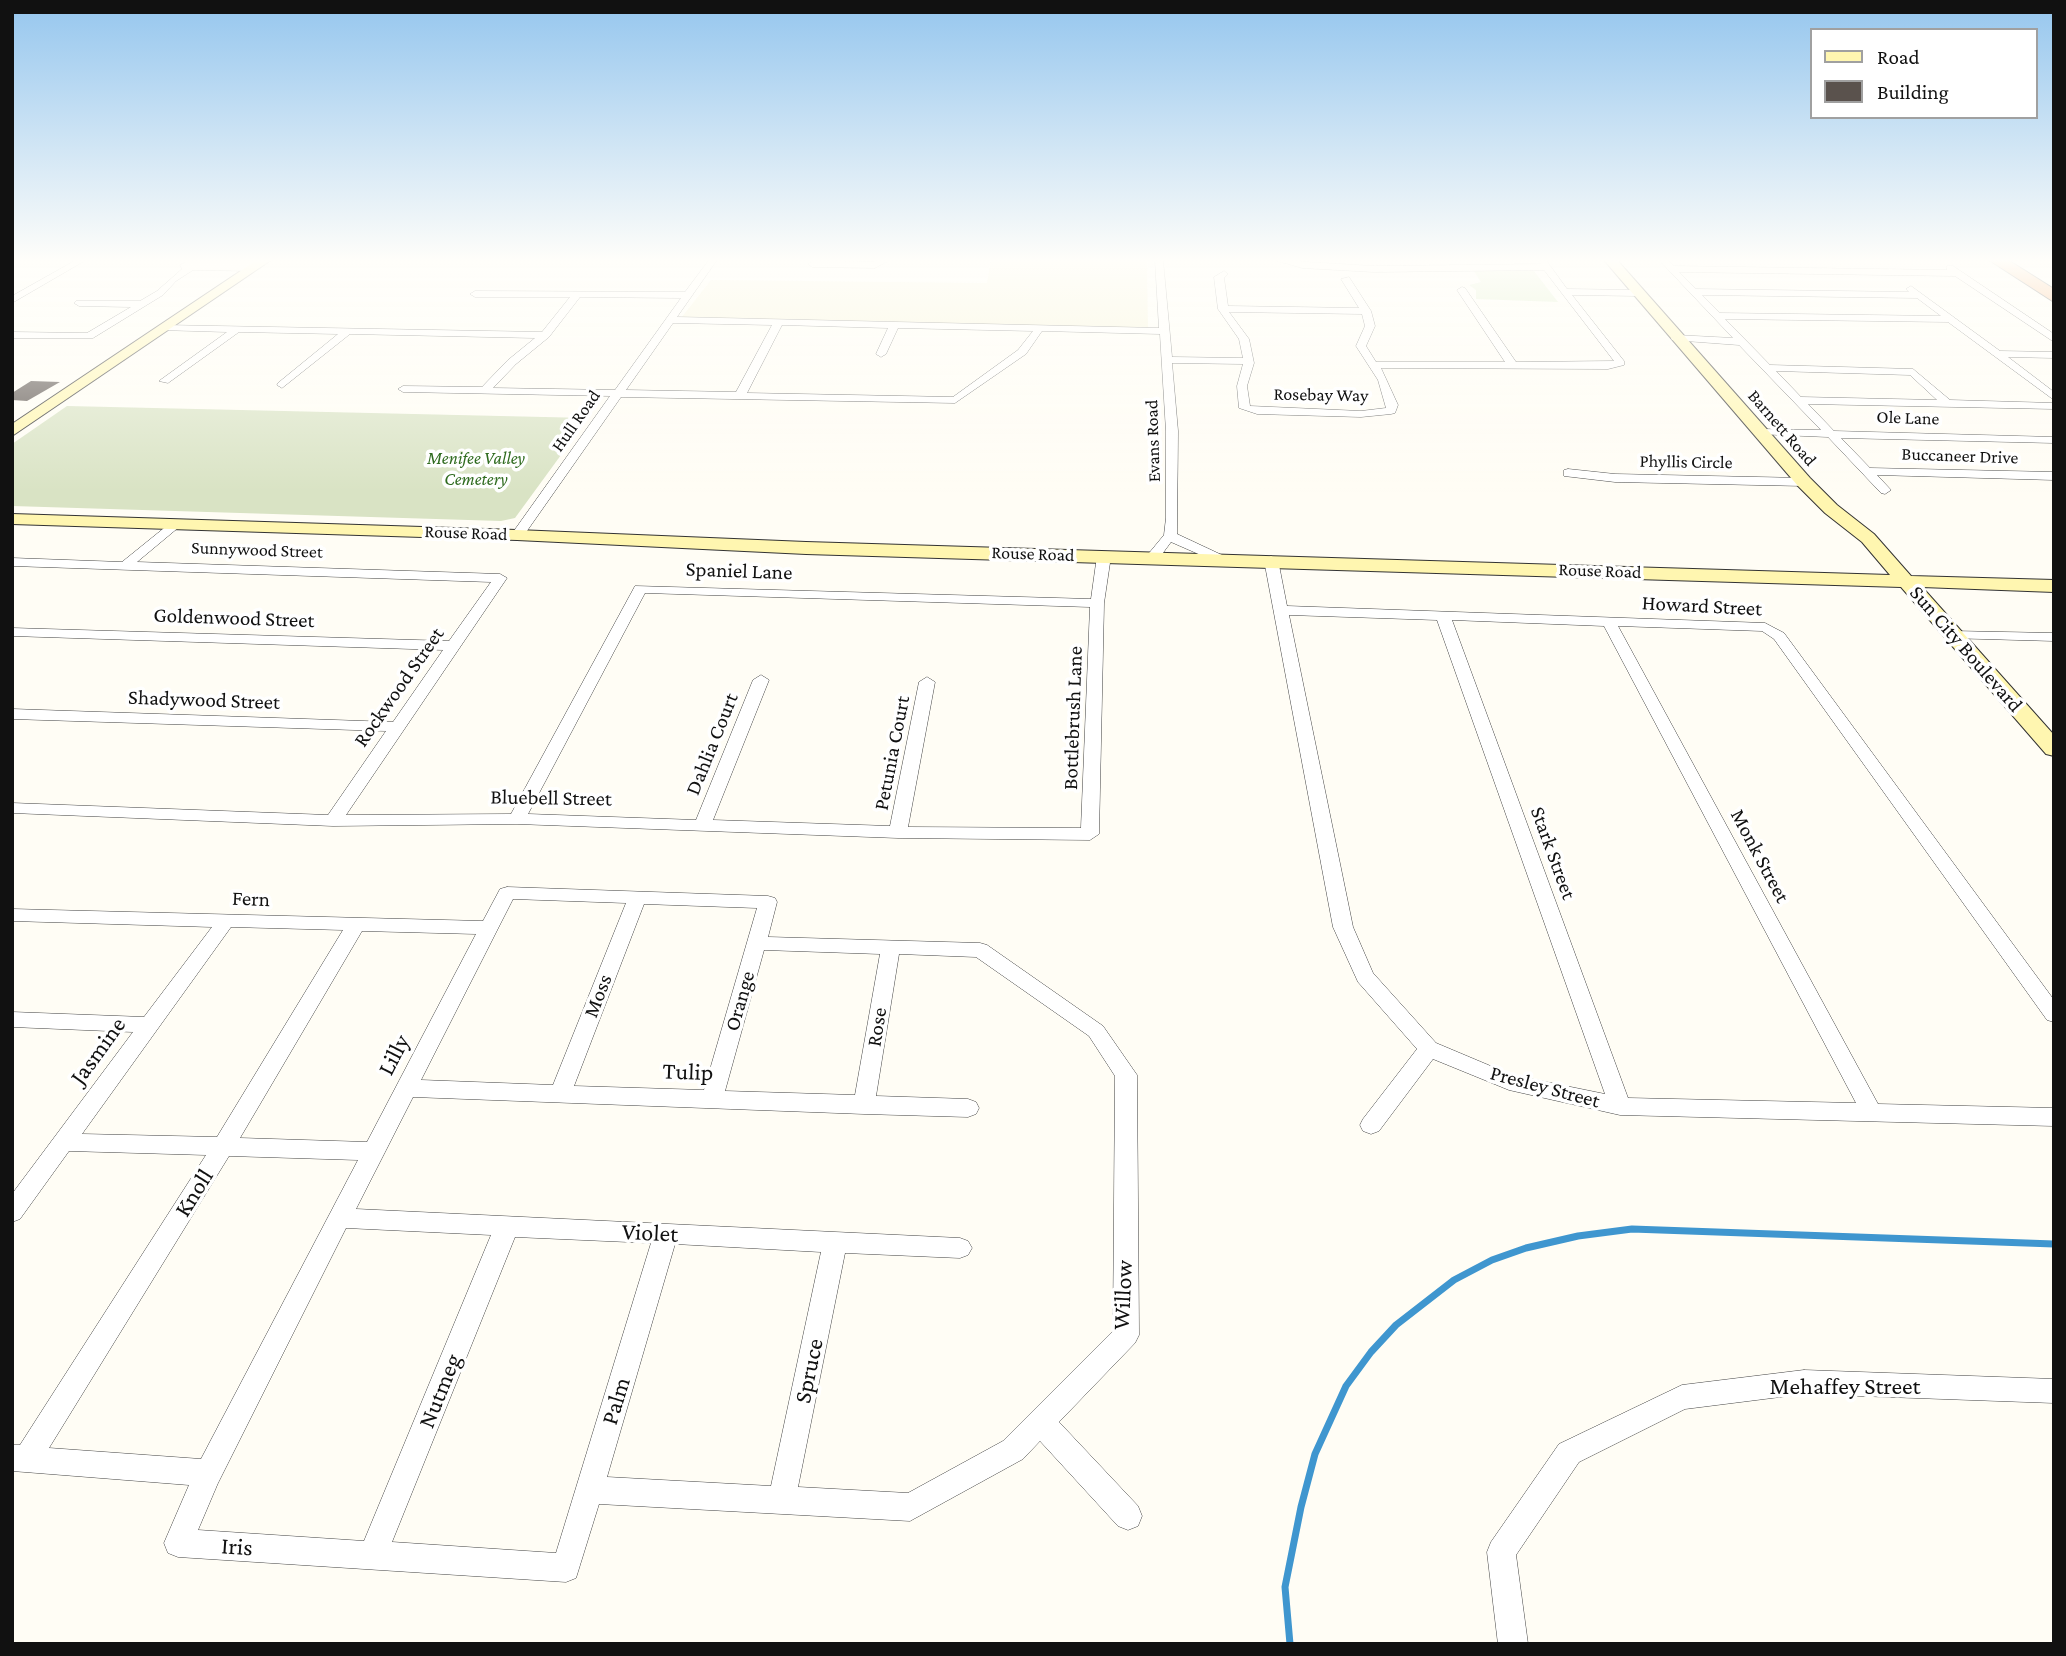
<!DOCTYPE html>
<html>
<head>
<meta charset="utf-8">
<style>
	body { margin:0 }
	#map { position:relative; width:2066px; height:1656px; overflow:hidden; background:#fffdf5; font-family:"Crimson Pro",serif }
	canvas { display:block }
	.frame { position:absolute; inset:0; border:14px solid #111; pointer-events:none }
	.legend { position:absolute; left:1810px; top:28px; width:228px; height:91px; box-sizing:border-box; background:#fff; border:2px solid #a0a0a0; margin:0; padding:9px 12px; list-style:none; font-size:21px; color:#111 }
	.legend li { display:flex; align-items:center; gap:14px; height:35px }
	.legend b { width:35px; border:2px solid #a0a0a0 }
</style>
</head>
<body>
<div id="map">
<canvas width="2066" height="1656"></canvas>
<div class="frame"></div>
<ul class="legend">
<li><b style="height:9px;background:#fff6b0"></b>Road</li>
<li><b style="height:19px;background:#5a524d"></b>Building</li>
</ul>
</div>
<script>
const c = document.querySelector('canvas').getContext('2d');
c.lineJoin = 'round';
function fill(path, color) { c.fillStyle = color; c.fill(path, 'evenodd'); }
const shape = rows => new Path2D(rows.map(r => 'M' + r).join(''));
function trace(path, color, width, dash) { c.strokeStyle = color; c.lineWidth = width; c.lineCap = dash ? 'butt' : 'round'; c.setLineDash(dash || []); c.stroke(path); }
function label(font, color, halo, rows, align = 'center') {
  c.font = font + ' "Crimson Pro",serif'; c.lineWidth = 7; c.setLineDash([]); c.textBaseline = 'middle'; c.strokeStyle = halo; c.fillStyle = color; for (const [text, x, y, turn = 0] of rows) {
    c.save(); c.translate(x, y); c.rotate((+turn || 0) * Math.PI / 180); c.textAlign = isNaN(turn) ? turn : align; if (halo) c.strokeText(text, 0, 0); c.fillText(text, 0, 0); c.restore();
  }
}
fill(shape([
	[991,260,1147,260,1148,328,681,318,711,280,987,283]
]), '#f6f3d4');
fill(shape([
	[1473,270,1534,271,1558,302,1476,299,1476,290,1469,285,1481,282]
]), '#d5ebbd');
fill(shape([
	[67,406,588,418,515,518,501,521,12,506,12,444]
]), '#d9e3c4');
trace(shape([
	[1290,1644,1285,1587,1301,1507,1315,1454,1346,1386,1371,1352,1396,1325,1454,1280,1492,1260,1526,1248,1578,1236,1632,1229,2054,1244]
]), '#3f96cf', 7);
fill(shape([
	[31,381,60,382,27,401,12,400,12,393]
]), '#5a524d');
const street = shape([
	[76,260,86,260,12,303,12,296,76,260],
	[709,260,717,260,677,317,1159,328,1155,260,1163,260,1172,357,1243,358,1239,339,1218,309,1214,277,1224,271,1228,274,1224,278,1228,306,1359,308,1341,279,1349,277,1371,311,1375,326,1366,346,1376,362,1505,362,1457,290,1462,287,1465,288,1516,362,1614,361,1544,270,1374,272,1302,268,1274,260,1374,266,1541,264,1538,260,1546,260,1567,289,1638,290,1643,293,1638,296,1572,295,1624,361,1624,365,1608,369,1381,368,1398,405,1395,413,1391,414,1361,417,1257,414,1239,408,1237,386,1243,364,1172,363,1178,431,1177,534,1224,556,1226,559,1219,563,1171,542,1157,561,1152,562,1145,558,1164,535,1166,518,1166,431,1160,334,1042,331,1026,354,955,403,621,397,522,538,517,539,511,535,610,396,403,392,398,389,403,386,482,387,508,360,535,338,350,334,282,388,277,385,278,383,338,334,239,332,168,383,159,381,227,332,160,330,160,326,163,325,542,332,570,297,475,297,470,294,475,291,685,292,709,260],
	[580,297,681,298,615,390,493,388,516,364,549,337,580,297],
	[1229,312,1362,314,1365,326,1356,346,1378,380,1386,408,1361,411,1250,406,1247,386,1254,363,1249,339,1229,312],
	[673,323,772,325,736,392,626,390,673,323],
	[782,325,888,328,876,354,881,357,886,354,898,328,1033,331,1018,350,953,397,747,393,782,325],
	[879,260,890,260,875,268,812,267,808,264,812,261,874,262,879,260],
	[1659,260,1668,260,1674,266,1947,270,1947,266,1953,266,2054,334,2054,342,1955,276,1679,272,1696,289,1909,292,1906,289,1911,286,2000,351,2054,352,2054,358,2008,357,2054,392,2054,400,1948,322,1725,319,1770,365,1913,369,1950,400,2054,403,2054,409,1808,404,1834,431,2054,437,2054,443,1841,438,1870,468,2054,472,2054,480,1877,475,1891,490,1885,494,1881,493,1828,437,1757,434,1757,430,1761,429,1821,430,1739,345,1672,340,1671,338,1676,335,1733,338,1659,260],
	[1702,295,1917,298,1941,316,1720,313,1702,295],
	[1776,371,1910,375,1937,400,1801,397,1776,371],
	[188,261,259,261,263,264,254,271,193,270,176,281,163,295,93,338,12,338,12,332,87,333,131,307,79,306,74,303,76,301,140,301,157,291,182,269,180,265,188,261],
	[1568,469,1615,474,1804,478,1810,482,1804,486,1615,482,1564,476,1564,470,1568,469],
	[174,520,179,521,179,527,137,562,500,574,507,578,346,815,511,814,635,586,1091,599,1097,556,1104,552,1109,553,1111,556,1104,603,1099,834,1090,840,898,838,517,824,333,826,12,813,12,803,328,815,386,731,12,719,12,709,393,722,443,650,12,636,12,628,449,641,491,582,12,566,12,558,122,562,174,520],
	[645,593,1090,607,1081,828,908,827,935,682,927,677,919,682,890,826,713,820,769,680,761,675,753,680,696,820,528,814,645,593],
	[1271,556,1278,560,1287,606,1765,623,1784,633,2054,1000,2054,1022,2047,1020,1774,639,1762,631,1618,626,1878,1104,2054,1108,2054,1126,1620,1115,1509,1090,1433,1059,1379,1131,1371,1134,1363,1131,1360,1125,1363,1119,1417,1049,1358,982,1333,927,1264,560,1271,556],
	[1289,615,1437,620,1605,1094,1512,1075,1436,1043,1373,973,1353,927,1289,615],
	[1452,620,1604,626,1856,1103,1628,1098,1452,620],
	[1952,631,2054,633,2054,641,1947,638,1945,635,1947,632,1952,631],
	[507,887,768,896,775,898,777,902,768,937,980,943,987,945,1103,1026,1137,1075,1139,1335,1135,1343,1059,1422,1138,1506,1142,1516,1138,1526,1128,1530,1118,1526,1040,1441,1023,1459,910,1521,599,1504,576,1578,566,1582,178,1557,168,1553,164,1543,189,1485,12,1471,12,1445,20,1445,206,1155,69,1151,20,1219,12,1222,12,1194,133,1032,12,1027,12,1012,144,1017,212,927,12,921,12,909,483,921,500,889,507,887],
	[513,899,626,903,553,1085,421,1080,513,899],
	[644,904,757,908,704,1090,574,1086,644,904],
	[231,927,343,930,217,1137,82,1134,231,927],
	[362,931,476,934,367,1142,240,1138,362,931],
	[764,950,880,954,855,1095,725,1091,764,950],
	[899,954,976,957,1089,1036,1115,1076,1113,1331,1003,1441,908,1493,798,1487,845,1253,960,1258,968,1255,972,1248,968,1241,960,1238,356,1209,413,1097,864,1114,968,1117,976,1114,979,1108,976,1102,968,1099,876,1096,899,954],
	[229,1156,358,1160,201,1459,49,1448,229,1156],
	[346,1228,491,1235,364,1541,198,1530,218,1483,346,1228],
	[515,1237,651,1243,556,1553,392,1542,515,1237],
	[675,1244,821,1252,771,1486,607,1477,675,1244],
	[1804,1370,2054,1379,2054,1403,1804,1394,1685,1409,1579,1462,1516,1555,1528,1644,1498,1644,1487,1552,1491,1542,1559,1444,1682,1385,1804,1370]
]);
const secondary = shape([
	[257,260,271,260,12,436,12,424,257,260],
	[1604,260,1617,260,1810,478,1837,505,1874,534,1911,576,2054,580,2054,592,1922,587,2054,735,2054,756,2046,754,1901,587,806,554,517,540,12,524,12,514,517,530,806,542,1890,575,1862,542,1825,513,1798,486,1604,260]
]);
const highway = shape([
	[1989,260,2008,260,2054,289,2054,302,1989,260]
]);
trace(street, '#444', 1);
trace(secondary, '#333', 2);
trace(highway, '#222', 2);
fill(street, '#fff');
fill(secondary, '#fff6b0');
fill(highway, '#f5a25d');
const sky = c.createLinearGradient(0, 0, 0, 492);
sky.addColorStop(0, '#95c6ee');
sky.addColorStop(0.53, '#fffefa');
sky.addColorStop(1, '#fffefa00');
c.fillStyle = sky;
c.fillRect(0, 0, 2066, 492);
label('18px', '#111', '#fff', [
	["Rosebay Way",1321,395,1],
	["Ole Lane",1908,418,2],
	["Hull Road",576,421,-55],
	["Barnett Road",1782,428,49],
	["Evans Road",1153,441,-92],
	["Buccaneer Drive",1960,456,2],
	["Phyllis Circle",1686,462,1],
	["Rouse Road",466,533,2],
	["Sunnywood Street",257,550,2],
	["Rouse Road",1033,554,2],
	["Rouse Road",1600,571,2]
]);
label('italic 18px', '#2f6b1f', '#fff', [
	["Menifee Valley",476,458],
	["Cemetery",476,479]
]);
label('21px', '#111', '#fff', [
	["Spaniel Lane",739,571,2],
	["Howard Street",1702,606,3],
	["Goldenwood Street",234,618,2],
	["Sun City Boulevard",1966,649,49],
	["Rockwood Street",399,687,-55],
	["Shadywood Street",204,700,2],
	["Bottlebrush Lane",1073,718,-88],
	["Dahlia Court",712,744,-68],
	["Petunia Court",892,753,-79],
	["Bluebell Street",551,798,1],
	["Stark Street",1553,853,70],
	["Monk Street",1760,856,62],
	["Fern",251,899,2],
	["Moss",598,996,-69],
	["Orange",740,1001,-74],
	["Rose",877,1027,-81],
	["Presley Street",1545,1087,15]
]);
label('24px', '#111', '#fff', [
	["Jasmine",98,1051,-54],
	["Lilly",394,1055,-63],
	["Tulip",688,1072,2],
	["Knoll",194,1193,-58],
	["Violet",650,1233,3],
	["Willow",1123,1295,-87],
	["Spruce",809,1371,-78],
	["Mehaffey Street",1845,1387],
	["Nutmeg",440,1391,-68],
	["Palm",616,1401,-73],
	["Iris",237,1547,4]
]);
</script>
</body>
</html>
